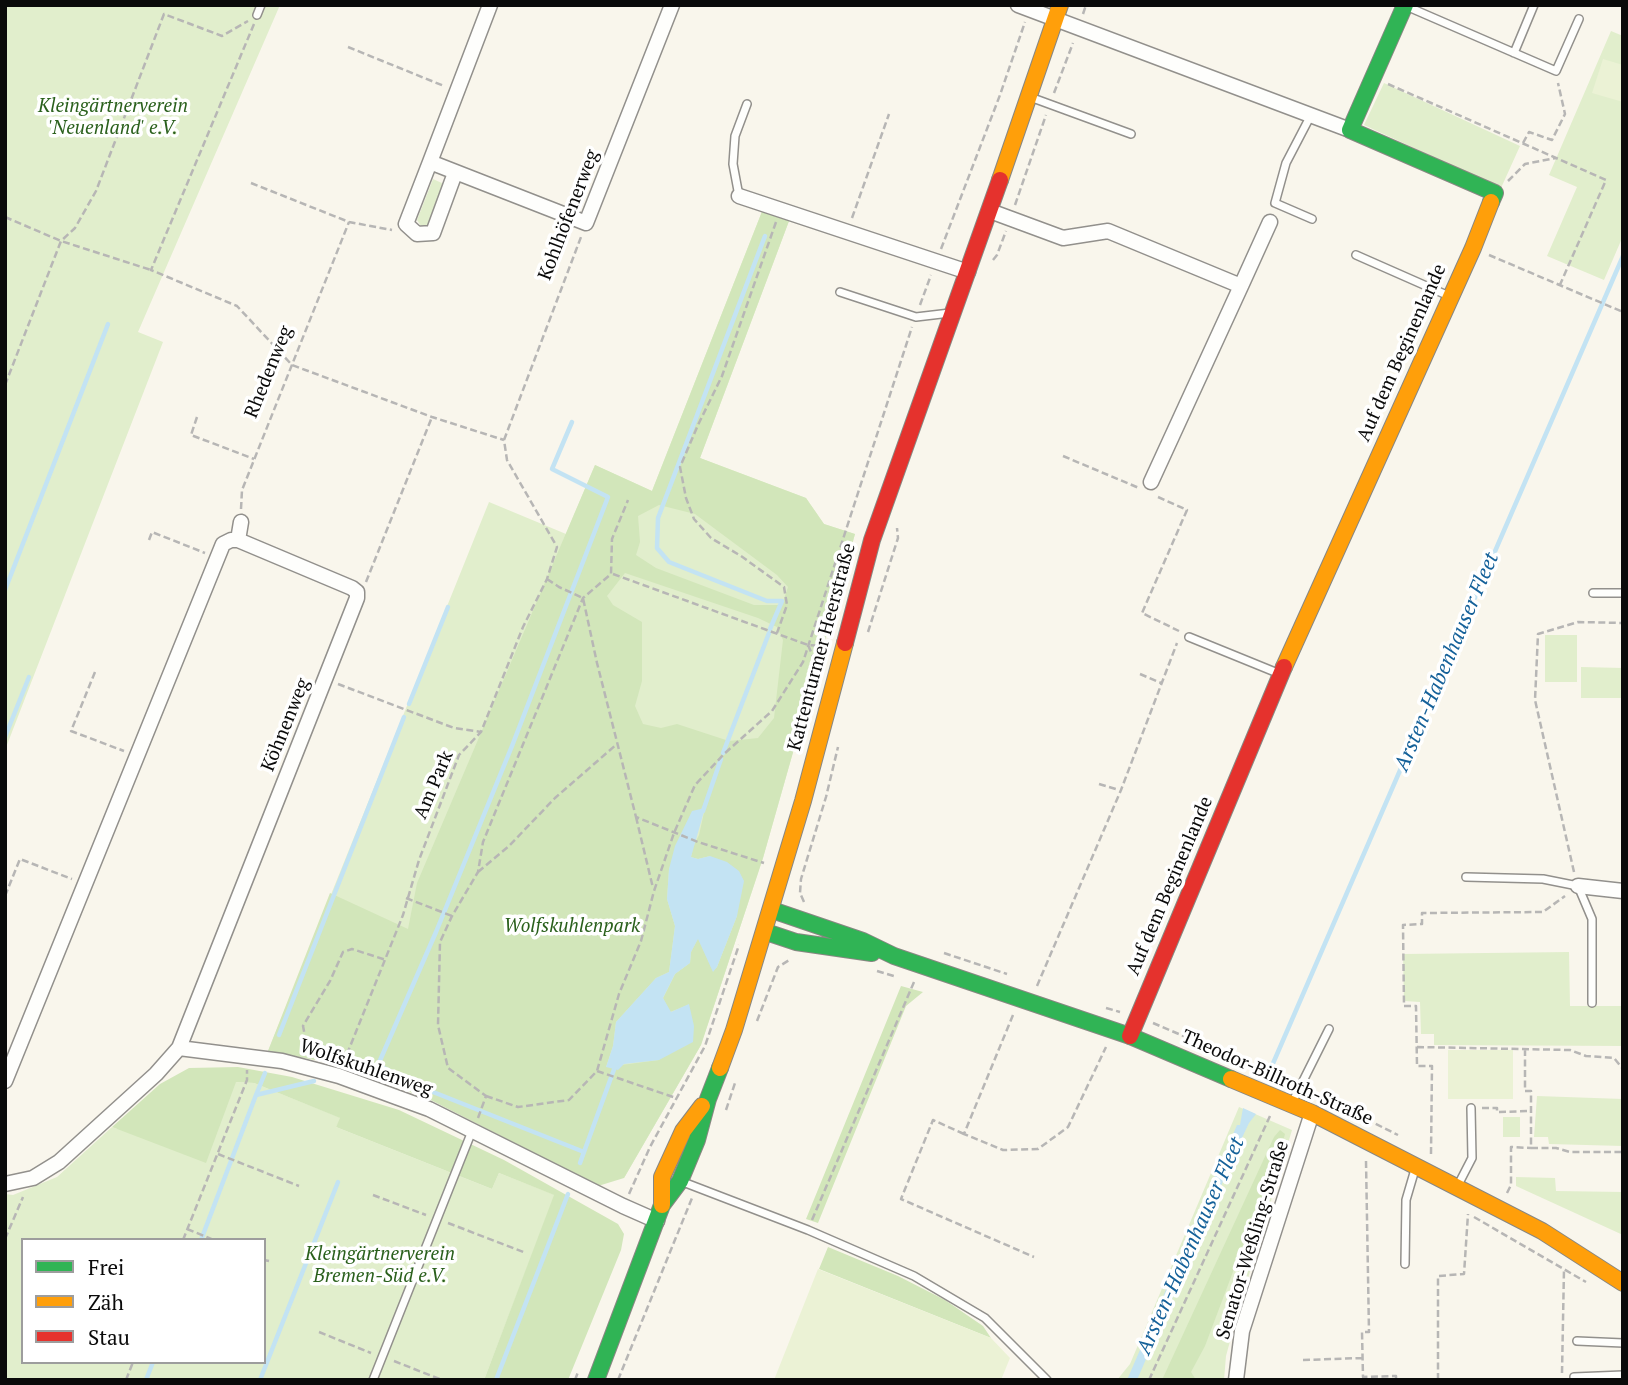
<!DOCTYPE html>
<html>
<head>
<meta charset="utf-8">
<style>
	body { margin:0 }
	#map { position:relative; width:1628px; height:1385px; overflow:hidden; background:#f9f6ec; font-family:"PT Serif",serif }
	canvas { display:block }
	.frame { position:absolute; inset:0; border:7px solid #0a0a0a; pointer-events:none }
	.legend { position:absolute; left:21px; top:1238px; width:245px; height:126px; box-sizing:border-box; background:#fff; border:2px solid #9d9d9d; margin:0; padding:9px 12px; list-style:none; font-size:21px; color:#0a0a0a }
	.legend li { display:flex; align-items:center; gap:14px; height:35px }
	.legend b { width:35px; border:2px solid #9d9d9d }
</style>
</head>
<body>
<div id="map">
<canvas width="1628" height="1385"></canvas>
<div class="frame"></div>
<ul class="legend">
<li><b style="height:9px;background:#30b455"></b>Frei</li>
<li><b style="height:9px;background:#ff9f0a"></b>Zäh</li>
<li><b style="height:9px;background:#e5322d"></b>Stau</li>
</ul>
</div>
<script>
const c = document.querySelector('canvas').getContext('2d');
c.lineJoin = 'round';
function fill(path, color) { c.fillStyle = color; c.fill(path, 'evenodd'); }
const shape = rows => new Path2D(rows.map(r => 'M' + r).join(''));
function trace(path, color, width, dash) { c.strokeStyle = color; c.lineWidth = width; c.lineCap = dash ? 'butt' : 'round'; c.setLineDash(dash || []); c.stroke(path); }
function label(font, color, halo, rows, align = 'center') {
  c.font = font + ' "PT Serif",serif'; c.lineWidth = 7; c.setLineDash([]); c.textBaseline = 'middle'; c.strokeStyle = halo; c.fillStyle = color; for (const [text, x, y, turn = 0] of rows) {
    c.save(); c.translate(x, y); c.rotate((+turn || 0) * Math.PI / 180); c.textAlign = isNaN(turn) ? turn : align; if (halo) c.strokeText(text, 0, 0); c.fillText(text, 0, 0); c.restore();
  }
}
fill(shape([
	[5,5,280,5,138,332,163,342,5,750],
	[1611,31,1623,36,1623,236,1604,280,1547,256,1577,187,1549,175],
	[1384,83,1520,146,1501,188,1364,125],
	[433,179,444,184,428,225,421,226,417,220],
	[763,209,789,221,700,458,806,498,824,524,855,534,763,858,701,1045,624,1178,500,1134,431,1100,337,1064,268,1051,489,502,566,534,595,465,652,491],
	[1545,635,1577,635,1577,682,1545,682],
	[1581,667,1623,668,1623,698,1581,698],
	[1569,952,1570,1006,1623,1006,1623,1046,1434,1045,1434,1034,1421,1034,1420,1002,1404,1001,1403,954],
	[236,1082,254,1083,341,1118,336,1127,492,1189,499,1173,555,1195,484,1380,5,1380,5,1194,13,1195,57,1177,112,1127,117,1129],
	[23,1240,264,1240,264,1362,23,1362],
	[1537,1096,1623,1099,1623,1146,1549,1144,1548,1137,1534,1137],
	[1239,1107,1292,1130,1238,1312,1226,1356,1224,1380,1117,1380,1130,1364],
	[1503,1117,1520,1117,1520,1137,1503,1137],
	[1516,1177,1555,1178,1556,1191,1623,1192,1623,1235,1516,1186]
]), '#e1eecc');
fill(shape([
	[763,209,789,221,700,458,806,498,824,524,855,534,763,858,701,1045,624,1178,598,1186,431,1100,337,1064,268,1051,330,893,408,929,417,883,595,465,652,491],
	[659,505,695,514,777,575,788,587,782,605,754,605,656,568,636,555,640,542,638,516],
	[625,573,758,618,777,627,783,640,774,718,758,738,729,741,677,724,661,728,643,724,635,706,642,681,642,622,613,605,607,596],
	[705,808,699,835,693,847,691,857,698,859,710,856,737,916,717,967,713,971,698,938,691,952,690,963,675,974,663,998,670,1012,688,1005,659,1060,606,1067,613,1046,616,1022,656,978,669,972,675,926,667,899,669,869],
	[901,986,923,992,906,1006,818,1223,806,1219],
	[238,1067,292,1077,399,1110,504,1160,618,1224,624,1234,621,1250,568,1380,484,1380,554,1195,499,1173,492,1189,336,1127,340,1118,254,1083,236,1082,206,1163,112,1127,160,1084,189,1068],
	[1280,1130,1285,1134,1275,1170,1245,1240,1205,1346,1191,1372,1196,1380,1162,1380,1274,1137],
	[828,1247,898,1276,945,1300,983,1326,991,1338,819,1269]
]), '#d2e6ba');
fill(shape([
	[1603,59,1623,65,1623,102,1592,93],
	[1448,1050,1513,1050,1513,1099,1448,1099],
	[818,1269,991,1338,1010,1358,1001,1380,774,1380]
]), '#ebf2d5');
fill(shape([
	[705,808,691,857,698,859,710,856,727,862,739,871,744,881,737,916,717,967,713,972,698,939,691,952,690,963,675,974,663,998,671,1012,689,1004,694,1026,693,1042,659,1060,624,1064,618,1070,606,1067,613,1046,616,1022,656,978,669,972,675,926,667,899,669,869,675,846,692,811],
	[1243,1108,1256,1114,1249,1123,1240,1142,1137,1380,1127,1380,1237,1125,1240,1125]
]), '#c3e3f3');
trace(shape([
	[765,236,658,518,657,548,669,562,767,601,782,601,770,629],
	[572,422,552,469,608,497,512,746,436,932,378,1065,418,1086,584,1152,616,1064],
	[5,590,108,324],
	[409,704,448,607],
	[5,737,29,677],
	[723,753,769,633],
	[703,811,721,759],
	[279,1035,404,717],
	[1271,1068,1623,256],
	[256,1095,265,1073],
	[580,1163,584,1152],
	[201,1240,256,1095,314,1081],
	[146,1380,153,1362],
	[260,1380,338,1182],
	[496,1380,568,1194]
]), '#c3e3f3', 4.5);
const lane = shape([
	[1406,6,1556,71,1579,19],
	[257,15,261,5],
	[1514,53,1534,5],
	[1030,97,1131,134],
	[1311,115,1286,163,1275,203,1312,219],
	[739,196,733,164,735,136,747,104],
	[1356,255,1449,296],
	[840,292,916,317,950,313],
	[1593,593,1623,593],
	[1189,637,1280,674],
	[1466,877,1543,879,1578,886,1592,919,1592,1003],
	[1292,1103,1329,1029],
	[683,1182,808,1230,914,1276,985,1318,1047,1380],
	[1457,1187,1472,1158,1471,1108],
	[1405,1264,1406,1200,1416,1166],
	[1577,1341,1623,1343],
	[1574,1377,1623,1375],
	[373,1380,472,1131]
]);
const street = shape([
	[490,5,430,162,586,223,672,5],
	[1018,5,1350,130],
	[430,162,406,224,417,234,433,233,455,173],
	[739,196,968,272],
	[990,211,1063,238,1108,231,1241,286,1151,482],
	[1241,286,1270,222],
	[1578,886,1623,891],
	[179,1048,357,598,357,592,352,588,238,540],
	[5,1081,223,544,231,540,238,540,241,522],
	[5,1184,33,1178,59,1162,156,1074,179,1048,282,1061,339,1076,396,1097,429,1109,623,1206,657,1221],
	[1236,1380,1242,1331,1312,1113]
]);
const fast = shape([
	[1405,5,1350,130,1495,193,1491,202],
	[772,910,863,941,894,956,1130,1036,1231,1079],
	[766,932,796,942,872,953],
	[596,1380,662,1205,680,1181,697,1140,708,1099,720,1068]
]);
const slow = shape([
	[1000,180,1060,5],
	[1284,667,1473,248,1491,202],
	[720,1068,734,1030,803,801,845,643],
	[1231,1079,1312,1113,1542,1231,1623,1283],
	[662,1205,662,1177,683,1131,702,1106]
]);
const jam = shape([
	[845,643,872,540,1000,180],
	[1130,1036,1284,667]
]);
trace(lane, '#92908c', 10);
trace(street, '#92908c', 17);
trace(fast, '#888782', 18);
trace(slow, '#888782', 18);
trace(jam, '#888782', 18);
trace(shape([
	[1083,14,1086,5],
	[254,24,151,270,237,306,292,365,432,417,504,440],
	[348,47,444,86],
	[1388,84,1606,180,1559,287],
	[1054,93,1073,43],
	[1523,143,1529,132,1552,140,1565,114,1558,83],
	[1508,181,1525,164,1556,158],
	[251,183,349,222,392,230],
	[1015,205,1046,115],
	[5,217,61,241,151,270],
	[852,218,889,114],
	[776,222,722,376,698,425,680,467,686,498,694,519,711,538,741,556,784,587,787,605,777,633],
	[941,249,1000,95,1025,22],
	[1489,255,1623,312],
	[993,260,997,255,1006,231],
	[920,305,931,275],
	[5,385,61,241,75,228,96,191,164,14,222,36,248,21],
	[197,417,191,435,254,459],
	[504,440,581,237],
	[1063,456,1139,488],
	[1158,497,1187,510,1142,613,1179,631],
	[241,509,242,490,349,222],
	[149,540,152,532,205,553],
	[613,574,808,645,825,646],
	[547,579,559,587,583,598,597,663,636,817,698,842,764,863],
	[366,582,432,417],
	[868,632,898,538,897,528],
	[808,645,818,668],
	[95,672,71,731,124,751],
	[1140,674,1161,683],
	[338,684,454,728,481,732],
	[1099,784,1119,790],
	[636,817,653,888],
	[478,872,509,846,555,798,617,744],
	[1574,872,1535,700,1538,634,1578,622,1623,623],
	[5,896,20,859,72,879],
	[406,898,452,916],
	[804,902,800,893,801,879,826,797,838,747],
	[944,953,1007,974],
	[877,971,897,977],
	[1037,986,1121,790,1177,643],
	[1106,1008,1120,1012],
	[1013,1015,964,1134,1003,1150,1038,1149,1068,1127,1106,1047],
	[757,1021,778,967,791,959],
	[1153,1023,1291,1082],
	[1417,1047,1570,1050,1586,1056,1614,1058,1623,1069],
	[1525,1049,1525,1091,1531,1091,1531,1148,1556,1148,1570,1152,1623,1152],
	[347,1054,306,1041,303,1026,330,981,343,952,352,949,386,960],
	[343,1064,403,915,419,860,459,755,481,732,523,627,547,579,557,547,507,460,504,440],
	[597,1071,676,1098],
	[1310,1091,1398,1135],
	[486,1096,518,1107,569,1100,597,1071,619,994,641,941,654,891,674,833,695,785,724,754,772,711,803,662,912,327],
	[1482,1108,1497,1108,1497,1112,1531,1111],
	[726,1110,735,1083],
	[478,1118,486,1096,448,1068,438,1025,440,942,452,916,478,872,483,842,583,598,611,574,612,539,628,500],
	[964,1134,933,1120,901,1199,1034,1257],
	[218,1154,299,1186],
	[1431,1154,1432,1066,1417,1066,1416,1006,1404,1006,1403,925,1422,924,1422,913,1543,912,1565,896],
	[1366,1161,1369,1332,1362,1332,1363,1377,1396,1376,1396,1380],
	[1507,1193,1511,1185,1511,1147,1531,1148],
	[629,1194,650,1147,705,1046,739,945],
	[373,1195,426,1215],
	[1474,1217,1586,1282],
	[812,1220,914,982],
	[448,1223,526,1253],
	[187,1229,214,1240],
	[5,1239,23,1197],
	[183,1240,247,1080,247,1070],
	[264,1260,269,1261],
	[319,1332,371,1353],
	[1303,1360,1363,1358],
	[394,1361,442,1380],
	[1562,1373,1564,1269],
	[126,1380,133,1362],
	[575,1380,578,1372],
	[618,1380,692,1198],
	[1149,1380,1270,1116],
	[1438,1380,1438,1276,1464,1274,1468,1214]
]), '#b7b6b5', 2.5, [7, 3.5]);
trace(lane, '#fefefc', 7);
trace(street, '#fefefc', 14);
trace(fast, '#30b455', 16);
trace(slow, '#ff9f0a', 16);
trace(jam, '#e5322d', 16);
label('italic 19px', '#2a601c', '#fff', [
	["Kleingärtnerverein",113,107],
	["'Neuenland' e.V.",113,129],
	["Wolfskuhlenpark",572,927],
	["Kleingärtnerverein",380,1255],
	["Bremen-Süd e.V.",380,1277]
]);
label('19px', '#0a0a0a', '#fff', [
	["Kohlhöfenerweg",569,215,-69],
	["Auf dem Beginenlande",1402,353,-66],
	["Rhedenweg",269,372,-68],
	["Kattenturmer Heerstraße",822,647,-75],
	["Köhnenweg",286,725,-68],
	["Am Park",434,785,-67],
	["Auf dem Beginenlande",1170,886,-67],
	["Wolfskuhlenweg",366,1068,19],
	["Theodor-Billroth-Straße",1277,1078,24],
	["Senator-Weßling-Straße",1253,1240,-73]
]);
label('italic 21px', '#156199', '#fff', [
	["Arsten-Habenhauser Fleet",1447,662,-67],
	["Arsten-Habenhauser Fleet",1191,1246,-66]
]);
</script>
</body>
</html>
